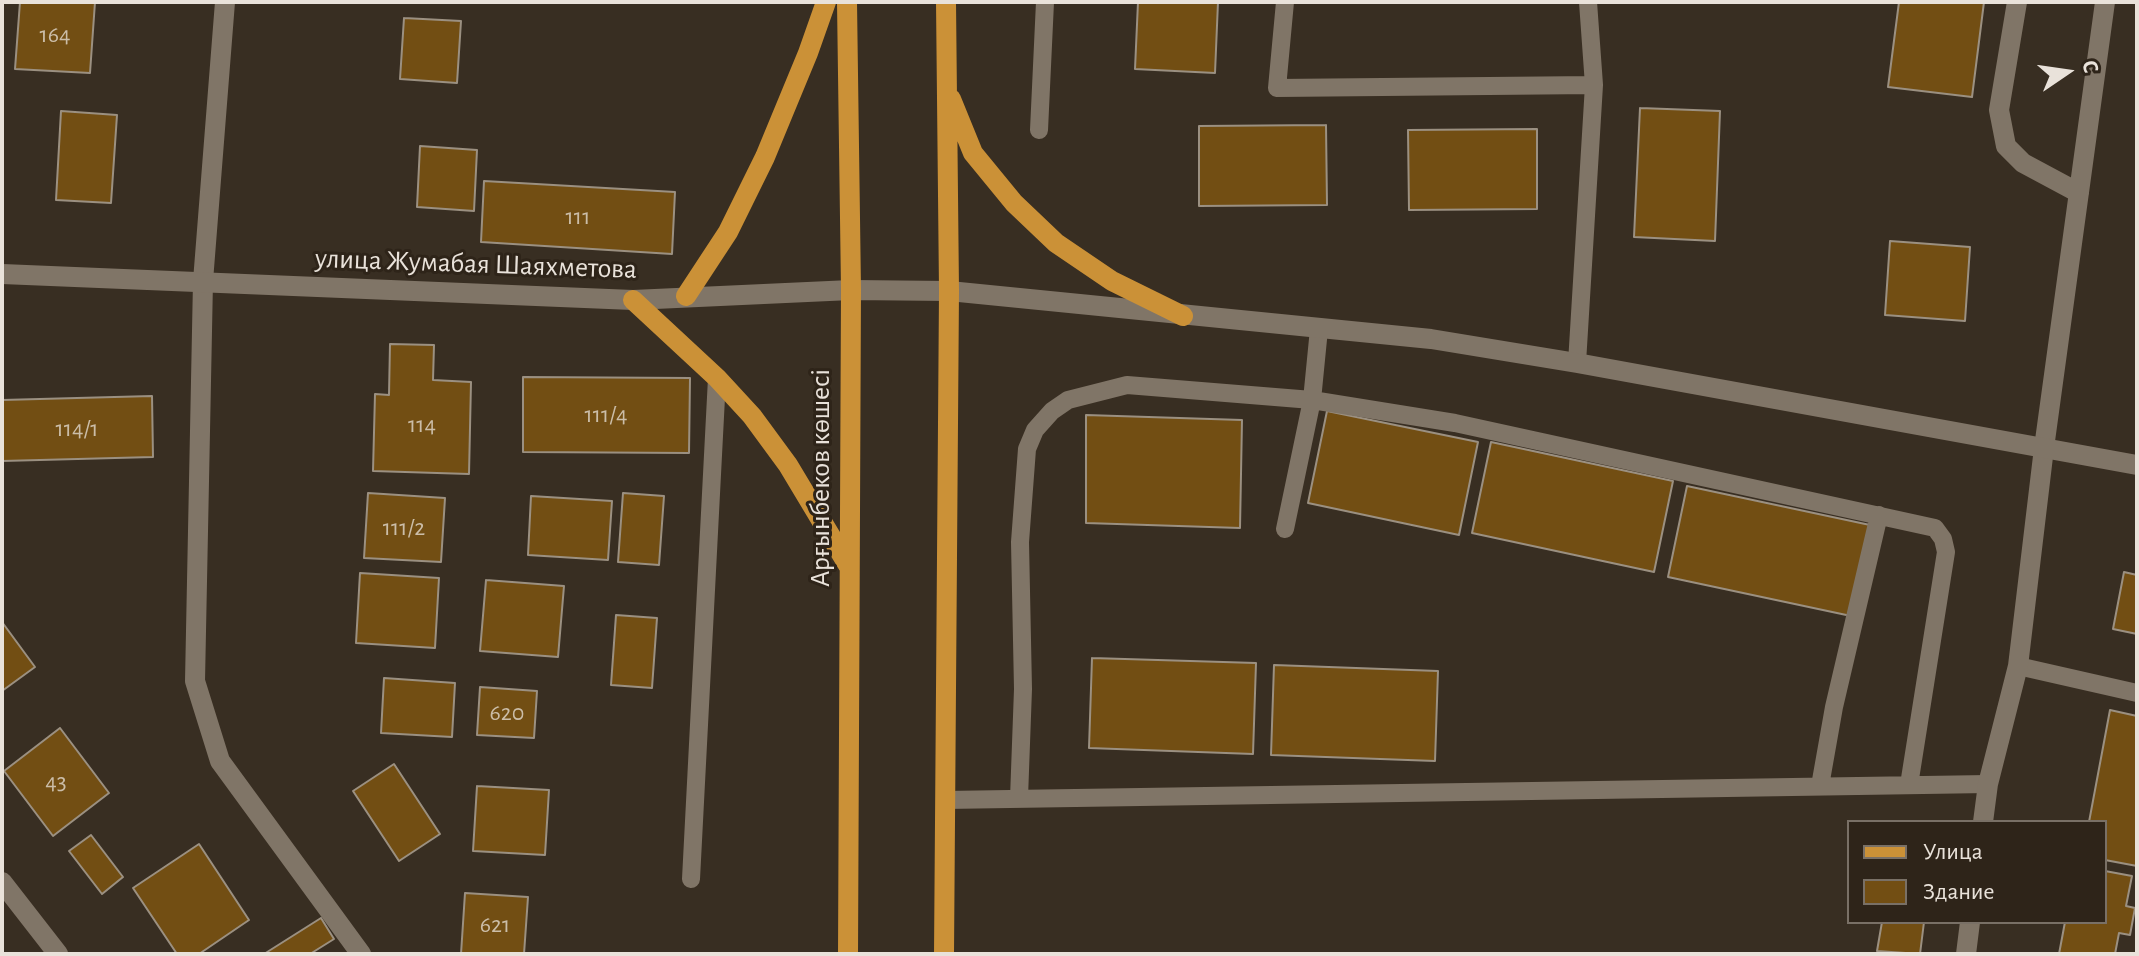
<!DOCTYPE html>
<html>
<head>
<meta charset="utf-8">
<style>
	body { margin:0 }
	#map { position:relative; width:2139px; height:956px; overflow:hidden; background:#382e22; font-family:"Alegreya Sans",sans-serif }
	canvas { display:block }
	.frame { position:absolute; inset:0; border:4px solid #e9e2da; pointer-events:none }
	.legend { position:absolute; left:1847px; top:820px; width:260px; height:104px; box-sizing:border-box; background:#2e2419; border:2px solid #797066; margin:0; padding:10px 14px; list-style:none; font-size:24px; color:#e9e2da }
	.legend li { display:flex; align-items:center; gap:16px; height:40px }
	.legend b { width:40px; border:2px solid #797066 }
	.north { position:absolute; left:2027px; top:32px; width:80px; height:80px; -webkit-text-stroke:6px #2e2419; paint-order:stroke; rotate:77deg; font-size:22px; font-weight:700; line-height:32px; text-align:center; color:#e9e2da }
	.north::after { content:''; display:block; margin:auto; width:28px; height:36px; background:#e9e2da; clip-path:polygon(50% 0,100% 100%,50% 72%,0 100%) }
</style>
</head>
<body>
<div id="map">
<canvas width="2139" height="956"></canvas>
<div class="frame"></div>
<ul class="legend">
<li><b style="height:10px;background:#cb9137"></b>Улица</li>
<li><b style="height:22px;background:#724e13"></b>Здание</li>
</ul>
<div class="north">С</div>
</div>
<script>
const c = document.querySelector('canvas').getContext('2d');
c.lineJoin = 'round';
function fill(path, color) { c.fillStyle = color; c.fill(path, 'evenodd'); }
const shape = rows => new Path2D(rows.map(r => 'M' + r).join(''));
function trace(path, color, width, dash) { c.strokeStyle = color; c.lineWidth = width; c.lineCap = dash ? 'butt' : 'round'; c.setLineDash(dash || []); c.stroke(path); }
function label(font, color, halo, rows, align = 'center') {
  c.font = font + ' "Alegreya Sans",sans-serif'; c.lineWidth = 6; c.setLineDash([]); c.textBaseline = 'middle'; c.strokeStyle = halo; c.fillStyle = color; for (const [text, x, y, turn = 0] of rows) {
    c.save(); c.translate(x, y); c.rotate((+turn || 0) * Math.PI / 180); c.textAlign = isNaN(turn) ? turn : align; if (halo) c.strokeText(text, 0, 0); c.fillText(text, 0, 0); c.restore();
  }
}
const building = shape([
	[20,2,95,2,90,73,15,69,20,2],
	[1138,2,1218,2,1215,73,1135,69,1138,2],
	[1899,2,1984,2,1972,97,1888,87,1899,2],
	[404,18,461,21,457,83,400,79,404,18],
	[1640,108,1720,111,1715,241,1634,237,1640,108],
	[61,111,117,115,111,203,56,200,61,111],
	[1326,125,1327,205,1199,206,1199,126,1326,125],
	[1537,129,1537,209,1409,210,1408,130,1537,129],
	[420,146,477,150,474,211,417,207,420,146],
	[484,181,675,192,672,254,481,242,484,181],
	[1890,241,1970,247,1965,321,1885,315,1890,241],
	[390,344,434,345,433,380,471,382,469,474,373,471,375,394,389,395,390,344],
	[523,377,690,378,689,453,523,452,523,377],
	[152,396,153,457,2,461,2,400,152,396],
	[1327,411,1478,442,1459,535,1308,503,1327,411],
	[1086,415,1242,420,1240,528,1086,523,1086,415],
	[1491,442,1673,481,1654,572,1472,533,1491,442],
	[1687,486,1870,525,1851,616,1668,577,1687,486],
	[368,493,445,498,441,562,364,558,368,493],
	[623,493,664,496,659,565,618,562,623,493],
	[531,496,612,501,608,560,528,555,531,496],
	[2124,572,2137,575,2137,634,2113,629,2124,572],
	[360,573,439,578,435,648,356,643,360,573],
	[486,580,564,586,558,657,480,651,486,580],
	[616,615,657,618,652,688,611,685,616,615],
	[2,622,35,667,2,691,2,622],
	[1092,658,1256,663,1253,754,1089,748,1092,658],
	[1274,665,1438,671,1435,761,1271,755,1274,665],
	[384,678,455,683,452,737,381,733,384,678],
	[480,687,537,691,534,738,477,735,480,687],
	[2110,710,2137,716,2137,866,2105,860,2105,822,2089,822,2110,710],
	[60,728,109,793,53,836,4,771,60,728],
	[394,764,440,834,399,861,353,791,394,764],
	[477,786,549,790,545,855,473,851,477,786],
	[91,835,123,877,102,894,69,851,91,835],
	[199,844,249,920,199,954,177,954,133,888,199,844],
	[2105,871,2132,876,2126,906,2135,908,2130,935,2119,933,2115,954,2059,954,2065,922,2105,922,2105,871],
	[465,893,528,897,524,954,461,954,465,893],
	[321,918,334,939,310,954,264,954,321,918],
	[1882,922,1924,922,1920,954,1877,951,1882,922]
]);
fill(building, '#724e13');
trace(building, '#9b9081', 2);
trace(shape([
	[1285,2,1277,88,1594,85,1577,363],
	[1588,2,1594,85],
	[1039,130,1045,2],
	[1285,529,1312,400,1319,329],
	[2018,666,2137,693],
	[1820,786,1834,707,1879,515],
	[1019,798,1023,689,1020,542,1027,449,1035,430,1052,411,1068,400,1127,385,1312,400,1455,423,1935,528,1943,539,1946,552,1909,785],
	[945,800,1988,784],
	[691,879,717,378]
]), '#807567', 18);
trace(shape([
	[225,2,203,281,195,681,220,761,361,954],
	[2017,2,1999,110,2006,146,2023,163,2079,193],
	[1983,822,1988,784,2018,666,2044,448,2105,2],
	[2,882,58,954],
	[1966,954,1970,922]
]), '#807567', 20);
trace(shape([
	[2,274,633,300,851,290,949,291,1431,339,1577,363,2137,465]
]), '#807567', 20);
trace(shape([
	[847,2,851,290,848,954],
	[951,99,973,153,1014,203,1056,243,1112,281,1183,316],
	[686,296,728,232,765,157,808,53,826,2],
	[633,300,717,378,752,416,788,465,848,565],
	[944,954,949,291,946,2]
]), '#cb9137', 20);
label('24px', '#cbbda8', null, [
	["164",55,35],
	["111",578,217],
	["111/4",606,415],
	["114",422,425],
	["114/1",77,429],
	["111/2",404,528],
	["620",507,713],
	["43",56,782],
	["621",495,925]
]);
label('28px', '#e9e2da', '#2e2419', [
	["улица Жумабая Шаяхметова",476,264,2],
	["Арғынбеков көшесі",821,478,-90]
]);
</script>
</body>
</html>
